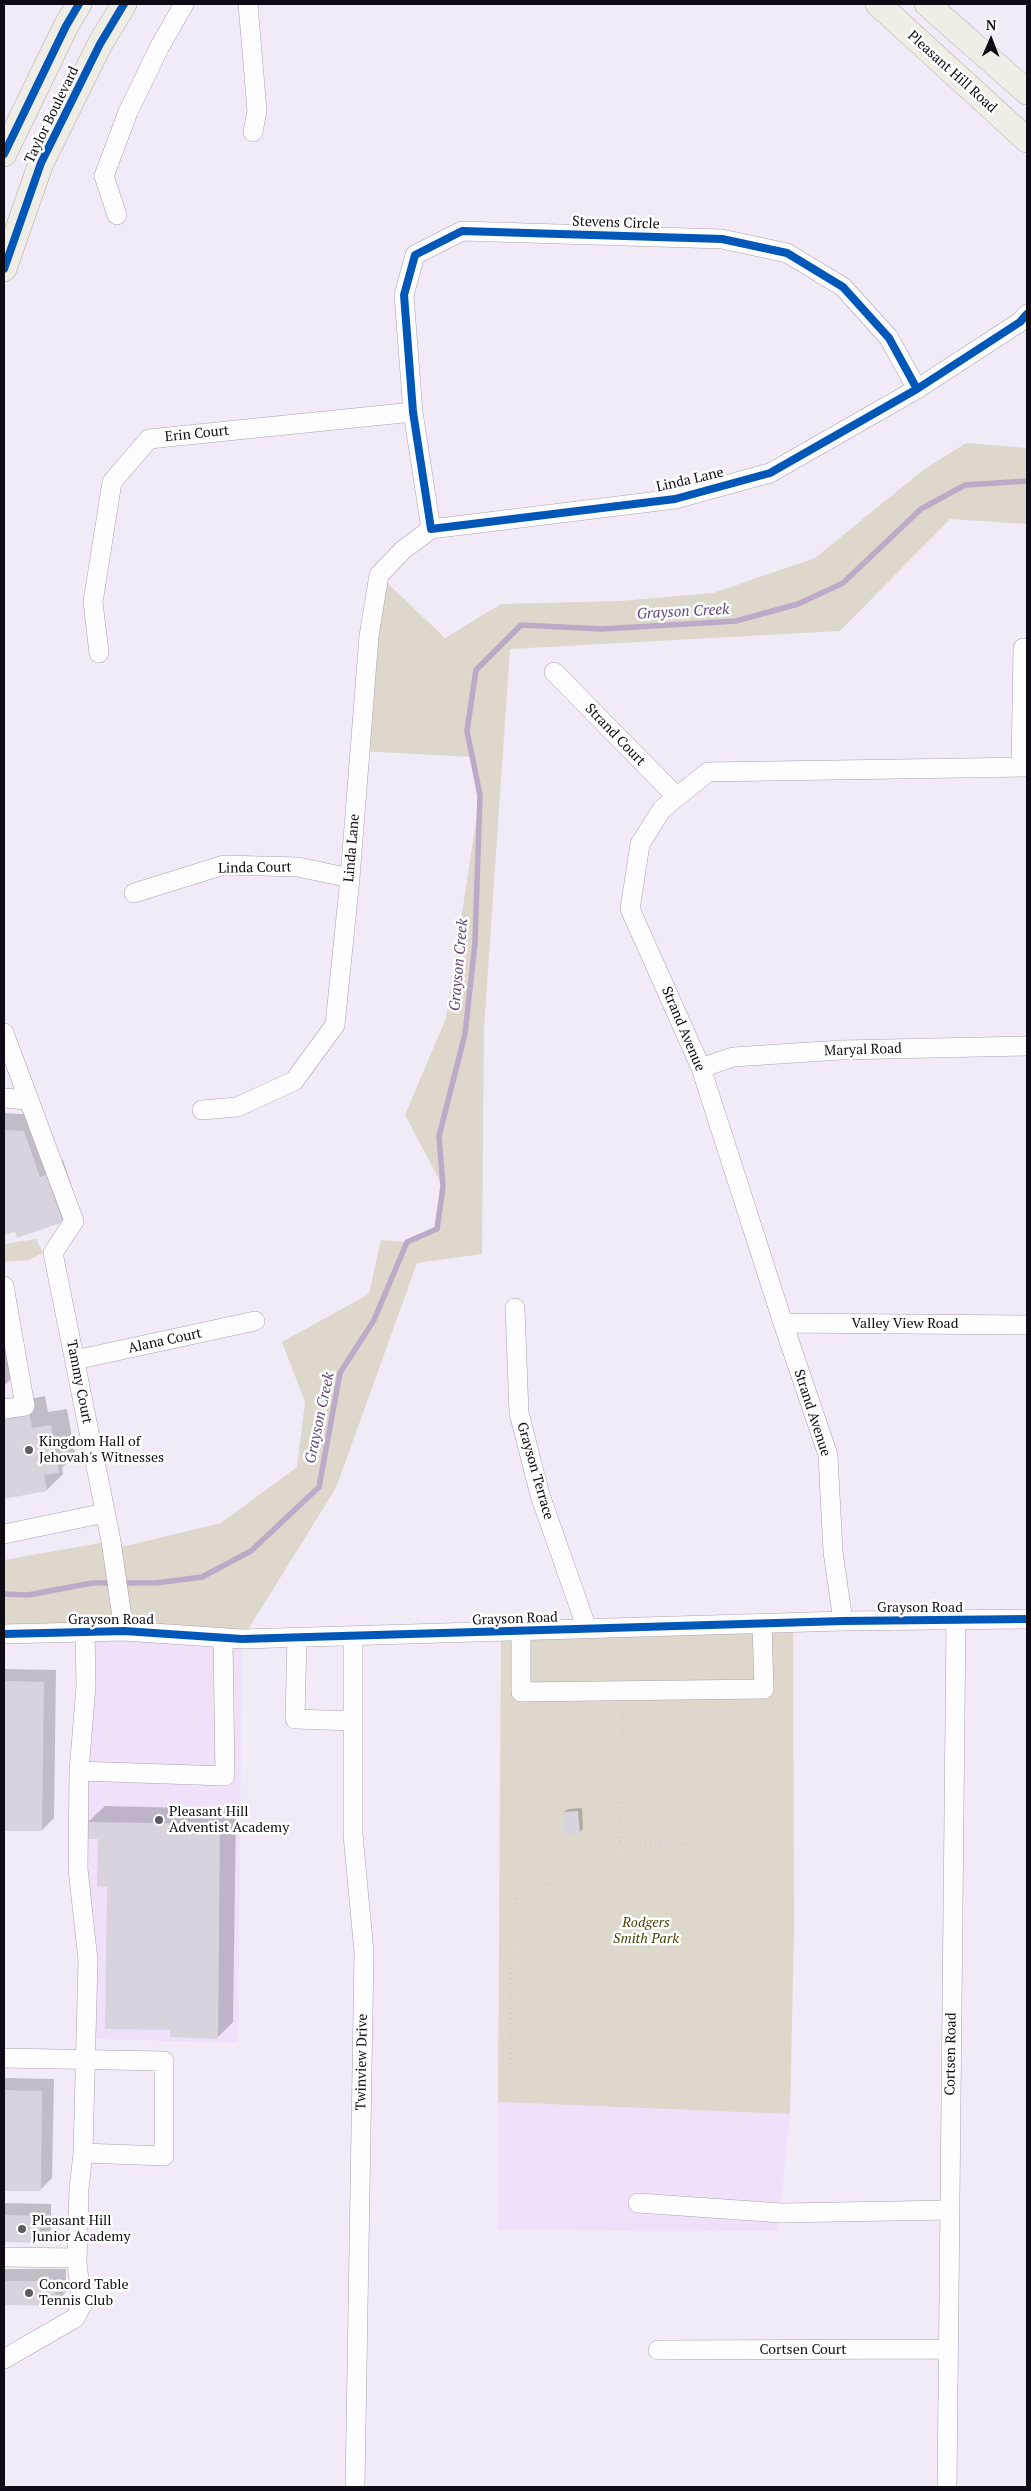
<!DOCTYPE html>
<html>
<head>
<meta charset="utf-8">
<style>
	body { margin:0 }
	#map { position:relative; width:1031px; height:2491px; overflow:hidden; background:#f2ebf7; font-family:"PT Serif",serif }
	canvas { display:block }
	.frame { position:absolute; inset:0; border:5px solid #0f0a13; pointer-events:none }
	.north { position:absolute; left:966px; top:15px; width:50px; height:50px; -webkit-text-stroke:4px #fff; paint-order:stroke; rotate:1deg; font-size:14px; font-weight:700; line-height:20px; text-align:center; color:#0f0a13 }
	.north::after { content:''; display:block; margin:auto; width:18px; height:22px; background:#0f0a13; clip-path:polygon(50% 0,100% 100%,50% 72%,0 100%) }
</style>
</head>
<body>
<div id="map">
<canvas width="1031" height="2491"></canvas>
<div class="frame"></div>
<div class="north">N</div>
</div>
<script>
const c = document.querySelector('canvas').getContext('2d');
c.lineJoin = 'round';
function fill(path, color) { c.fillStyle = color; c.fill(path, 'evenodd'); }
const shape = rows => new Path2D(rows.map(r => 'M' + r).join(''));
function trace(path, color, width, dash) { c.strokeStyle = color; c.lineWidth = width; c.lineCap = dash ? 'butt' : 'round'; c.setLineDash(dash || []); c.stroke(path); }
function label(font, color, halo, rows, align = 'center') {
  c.font = font + ' "PT Serif",serif'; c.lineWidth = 5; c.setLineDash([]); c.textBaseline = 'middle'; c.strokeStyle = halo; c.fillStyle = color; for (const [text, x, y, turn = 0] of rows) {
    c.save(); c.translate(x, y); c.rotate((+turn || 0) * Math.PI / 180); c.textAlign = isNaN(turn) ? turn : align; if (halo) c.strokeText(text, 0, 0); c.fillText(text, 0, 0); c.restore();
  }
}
fill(shape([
	[85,1632,242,1639,238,2043,97,2039,86,2030],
	[498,2102,790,2114,778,2231,498,2230]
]), '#efe1f9');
fill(shape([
	[966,443,1027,448,1027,524,950,519,840,631,510,649,484,1028,482,1254,417,1263,336,1488,242,1639,4,1634,4,1560,111,1541,113,1549,221,1523,297,1467,305,1402,282,1342,369,1294,381,1240,407,1242,437,1229,443,1187,405,1115,446,1018,480,795,472,757,360,751,379,575,445,638,501,604,620,601,713,593,815,558,922,471],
	[36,1239,43,1253,29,1260,4,1262,4,1244],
	[793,1622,794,1929,790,2114,498,2102,501,1632]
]), '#ded7cc');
fill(shape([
	[4,1113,40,1115,57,1162,63,1160,78,1205,62,1221,4,1234],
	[4,1333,12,1378,4,1386],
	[45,1396,48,1412,67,1409,75,1455,62,1468,63,1474,47,1490,4,1498,4,1404],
	[4,1669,56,1670,54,1818,42,1830,4,1830],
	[105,1806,236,1809,233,2022,217,2038,171,2029,108,1886,99,1837,88,1822],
	[582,1808,583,1829,579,1833,564,1812,568,1809],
	[4,2078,54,2079,52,2178,40,2190,4,2190],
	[4,2203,51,2204,51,2230,39,2242,4,2241],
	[4,2269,66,2269,66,2292,54,2304,4,2304]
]), '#0003');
trace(shape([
	[4,1594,28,1595,92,1583,156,1583,202,1577,251,1551,319,1487,340,1373,374,1320,407,1242,437,1229,443,1187,439,1136,465,1034,475,943,480,795,467,731,476,670,521,625,602,629,736,621,798,604,843,583,921,509,965,485,1027,481]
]), '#bcaac9', 5.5);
fill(shape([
	[4,1130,24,1131,40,1177,46,1175,63,1222,17,1238,15,1232,4,1235],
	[29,1412,32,1428,51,1425,59,1473,44,1475,47,1491,4,1499,4,1416],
	[4,1681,44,1682,42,1831,4,1831],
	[578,1811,580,1834,564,1835,563,1812],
	[87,1822,220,1824,218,2039,170,2037,170,2030,105,2029,107,1887,97,1886,98,1839,87,1839],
	[4,2090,42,2091,41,2191,4,2191],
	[4,2215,40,2216,39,2243,4,2242],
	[4,2281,55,2281,55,2306,4,2305]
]), '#d9d3de');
const minor = shape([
	[248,4,257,111,253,132],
	[117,215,104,176,128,112,160,46,184,4],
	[917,389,889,338,843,287,787,253,722,239,462,231,415,255,404,295,413,412,431,529,675,499,770,473,917,389,1020,322,1027,314],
	[99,653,93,602,112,482,149,439,413,412],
	[554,672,677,797],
	[1021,767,1023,648],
	[134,893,224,865,298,867,350,878],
	[4,1033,74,1221,53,1253,111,1541,124,1631],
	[701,1068,733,1057,841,1050,1027,1046],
	[4,1098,27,1100],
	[202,1110,237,1107,294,1081,335,1025,350,878,369,636,379,575,403,550,431,529],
	[4,1286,25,1406,4,1409],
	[515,1308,519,1413,540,1495,587,1629],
	[783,1323,1027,1325],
	[75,1360,255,1321],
	[4,1534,105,1513],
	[843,1621,833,1552,828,1455,783,1323,701,1068,630,909,640,844,662,809,708,772,1027,767],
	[521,1631,521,1692,764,1689,762,1623],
	[4,1634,124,1631,242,1639,843,1621,1027,1619],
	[353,1637,353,1835,364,1952,355,2487],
	[297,1638,295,1719,353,1721],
	[79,1771,225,1776,223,1638],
	[4,2058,164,2061,164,2156,83,2153],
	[638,2203,782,2213,949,2210],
	[4,2257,77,2258],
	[658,2350,948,2349],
	[4,2359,75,2318,82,2305,77,2263,79,2189,83,2153,88,1960,78,1869,79,1771,86,1686,85,1632],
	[947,2487,956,1620]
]);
const major = shape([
	[878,4,1027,140],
	[927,4,1027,92],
	[4,154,66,26,79,4],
	[4,269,41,163,100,44,124,4]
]);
trace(minor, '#a9a3ad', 20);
trace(major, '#b4ada4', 26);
trace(shape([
	[620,1842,684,1844,696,1822],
	[510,2074,512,1917,515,1902,519,1892,594,1871,606,1863,616,1851,620,1842,622,1832,617,1801,624,1781,623,1709]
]), '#d0ced2', 3, [1, 4]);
trace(minor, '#fdfcfe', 19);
trace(major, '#f0ede6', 25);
trace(shape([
	[4,154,66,26,79,4],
	[4,269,41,163,100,44,124,4],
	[917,389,889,338,843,287,787,253,722,239,462,231,415,255,404,295,413,412,431,529,675,499,770,473,917,389,1020,322,1027,314],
	[4,1634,124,1631,242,1639,843,1621,1027,1619]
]), '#0057b8', 8);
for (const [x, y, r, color] of [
	[29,1450,5,"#5e5963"],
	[159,1820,5,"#5e5963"],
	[22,2229,5,"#5e5963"],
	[29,2293,5,"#5e5963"]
]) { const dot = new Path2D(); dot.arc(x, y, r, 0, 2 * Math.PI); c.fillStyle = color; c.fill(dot); trace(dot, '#fff', 2); }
label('14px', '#0f0a13', '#fff', [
	["Pleasant Hill Road",952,72,42],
	["Taylor Boulevard",52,115,-64],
	["Stevens Circle",616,223,2],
	["Erin Court",197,434,-6],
	["Linda Lane",690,480,-13],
	["Strand Court",615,735,46],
	["Linda Lane",352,848,-85],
	["Linda Court",255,868,-1],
	["Strand Avenue",683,1029,67],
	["Maryal Road",863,1050,-2],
	["Valley View Road",905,1324],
	["Alana Court",165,1341,-12],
	["Tammy Court",79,1382,79],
	["Strand Avenue",812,1413,72],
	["Grayson Terrace",535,1471,74],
	["Grayson Road",920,1608],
	["Grayson Road",515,1619,-2],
	["Grayson Road",111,1620],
	["Cortsen Road",951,2054,-89],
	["Twinview Drive",362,2062,-89],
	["Cortsen Court",803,2350]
]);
label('14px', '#0f0a13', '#fff', [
	["Kingdom Hall of",39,1442],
	["Jehovah's Witnesses",39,1458],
	["Pleasant Hill",169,1812],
	["Adventist Academy",169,1828],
	["Pleasant Hill",32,2221],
	["Junior Academy",32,2237],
	["Concord Table",39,2285],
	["Tennis Club",39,2301]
], 'left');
label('italic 14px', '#4c3f04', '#fff', [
	["Rodgers",646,1923],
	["Smith Park",646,1939]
]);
label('italic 15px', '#66457b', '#fff', [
	["Grayson Creek",683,612,-3],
	["Grayson Creek",459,965,-85],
	["Grayson Creek",320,1418,-78]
]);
</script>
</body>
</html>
